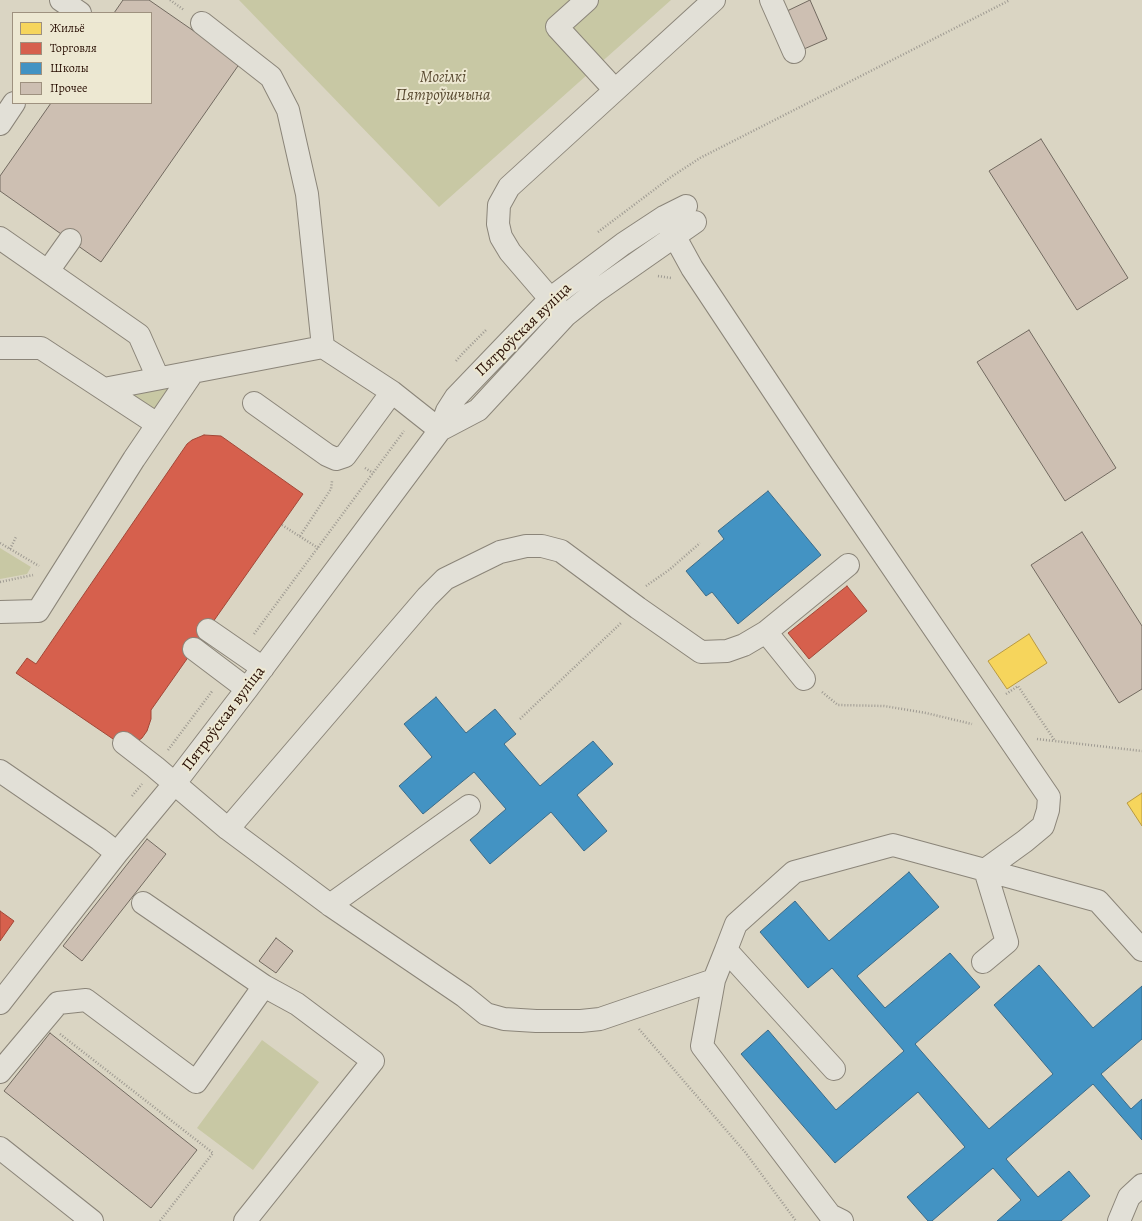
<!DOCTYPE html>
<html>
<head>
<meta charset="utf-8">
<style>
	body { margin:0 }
	#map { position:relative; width:1142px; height:1221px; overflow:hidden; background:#dad5c3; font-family:Alegreya,serif }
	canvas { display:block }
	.legend { position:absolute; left:12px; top:12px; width:140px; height:92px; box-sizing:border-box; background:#ede8d2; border:1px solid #9e917f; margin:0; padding:5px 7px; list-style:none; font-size:12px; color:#280e03 }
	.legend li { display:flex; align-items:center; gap:8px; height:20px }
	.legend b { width:20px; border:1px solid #9e917f }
</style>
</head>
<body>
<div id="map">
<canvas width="1142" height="1221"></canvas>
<ul class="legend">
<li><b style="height:11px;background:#f6d55c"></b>Жильё</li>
<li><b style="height:11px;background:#d6604d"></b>Торговля</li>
<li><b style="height:11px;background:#4393c3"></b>Школы</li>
<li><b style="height:11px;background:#cdbfb2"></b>Прочее</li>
</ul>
</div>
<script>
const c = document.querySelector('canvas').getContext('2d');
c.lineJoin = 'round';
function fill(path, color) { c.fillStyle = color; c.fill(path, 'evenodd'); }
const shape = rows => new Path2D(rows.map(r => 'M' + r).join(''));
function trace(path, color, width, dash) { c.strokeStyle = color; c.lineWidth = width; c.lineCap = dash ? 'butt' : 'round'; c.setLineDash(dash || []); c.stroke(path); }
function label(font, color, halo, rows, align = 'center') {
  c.font = font + ' Alegreya,serif'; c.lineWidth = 4; c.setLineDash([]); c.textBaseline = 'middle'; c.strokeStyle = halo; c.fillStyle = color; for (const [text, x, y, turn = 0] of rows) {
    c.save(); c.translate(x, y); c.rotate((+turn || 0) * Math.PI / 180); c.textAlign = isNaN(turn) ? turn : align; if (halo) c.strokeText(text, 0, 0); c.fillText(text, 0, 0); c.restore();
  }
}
fill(shape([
	[239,0,671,0,439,207],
	[180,384,158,414,128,395],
	[0,548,31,567,27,574,0,579],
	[262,1040,319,1082,253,1170,197,1128]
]), '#c8c8a4');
const homes = shape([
	[1029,634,1047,663,1007,689,988,661,1029,634],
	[1142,793,1142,826,1127,803,1142,793]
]);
fill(homes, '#f6d55c');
trace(homes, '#b89941', 1);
const shops = shape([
	[204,435,221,436,303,494,151,710,151,719,147,731,142,738,135,743,116,741,16,673,27,658,36,664,187,444,192,440,204,435],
	[847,586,867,611,809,659,788,633,847,586],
	[0,911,14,921,0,941,0,911]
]);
fill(shops, '#d6604d');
trace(shops, '#a24737', 1);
const schools = shape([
	[768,491,821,555,738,624,712,592,706,596,686,571,724,539,718,531,768,491],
	[436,697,466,733,495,709,516,734,504,744,540,786,593,741,613,764,577,795,607,831,584,851,551,812,490,864,470,840,506,809,474,772,423,814,399,786,432,757,404,724,436,697],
	[909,872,939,907,857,976,885,1008,950,953,980,987,915,1044,989,1129,1053,1074,994,1005,1039,965,1093,1028,1142,986,1142,1039,1101,1074,1131,1109,1142,1099,1142,1140,1093,1084,1006,1159,1038,1197,1069,1171,1090,1196,1061,1221,997,1221,1021,1200,993,1168,932,1221,928,1221,907,1197,965,1147,918,1092,835,1163,741,1054,768,1030,836,1110,904,1051,832,968,808,988,760,932,795,901,829,941,909,872]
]);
fill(schools, '#4393c3');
trace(schools, '#3b6b89', 1);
const building = shape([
	[123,0,149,0,240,63,101,262,0,191,0,176,51,103,151,103,151,13,114,13,123,0],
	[810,0,827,39,804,49,787,11,810,0],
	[1041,139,1128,278,1077,310,989,171,1041,139],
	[1029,330,1116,468,1065,501,977,362,1029,330],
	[1082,532,1142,626,1142,689,1119,703,1031,565,1082,532],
	[147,839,166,854,82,961,63,946,147,839],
	[276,938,293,951,276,973,259,961,276,938],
	[50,1033,197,1150,151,1208,4,1091,50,1033]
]);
fill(building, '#cdbfb2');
trace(building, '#726a60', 1);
const minor = shape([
	[61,0,80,13],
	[587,0,557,27,615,90],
	[771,0,794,52],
	[202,23,271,77,288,110,307,194,323,347],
	[0,124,14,103],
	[664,217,692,268,822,464,1049,797,1048,810,1043,826,1025,841,985,870,893,845,794,872,736,924,726,950,834,1069],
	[0,238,139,335,158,378],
	[48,271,70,240],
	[565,316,510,252,501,237,498,224,499,205,509,187,714,0],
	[0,348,41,348,157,424],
	[104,389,323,347,392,392,440,430],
	[254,403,327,455,336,459,345,456,392,392],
	[440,430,478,410,565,316,595,292,695,222],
	[0,612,38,611,134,459,193,372],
	[208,630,263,668],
	[194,649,247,689],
	[804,679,766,632,848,565],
	[124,743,155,767,228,829,427,597,445,579,500,552,526,546,542,546,561,551,638,608,701,652,727,651,744,645,766,632],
	[0,771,99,839,117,853],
	[228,829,330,905,464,996,486,1014,504,1019,536,1021,581,1021,600,1019,714,980,726,950],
	[985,870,1098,901,1142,950],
	[143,903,264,986],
	[330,905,469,806],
	[983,962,1007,942,985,870],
	[714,980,702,1046,830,1215,842,1221],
	[0,1003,117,853,175,783,247,689,440,430,447,411,456,397,551,298,623,244,664,217,686,206],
	[0,1072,58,1003,86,1000,196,1082,264,986,297,1004,373,1061,245,1221],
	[0,1148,92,1221],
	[1119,1221,1129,1197,1142,1185]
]);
trace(minor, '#8b8579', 24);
trace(shape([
	[170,0,184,10],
	[598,232,671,177,700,158,1010,0],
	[658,276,671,278],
	[456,361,463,353,487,329],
	[365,468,373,473],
	[282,525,318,548],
	[300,536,331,489,332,481],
	[0,543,39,566],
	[10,549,16,537],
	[0,582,33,575],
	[646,586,669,570,700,543],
	[254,634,404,431],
	[822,692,838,705,884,706,926,713,972,724],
	[1006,694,1018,686,1055,741,1142,751],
	[520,719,621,623],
	[1037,739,1054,741],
	[168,750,213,690],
	[132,796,142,784],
	[639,1029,745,1152,796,1221],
	[60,1034,213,1153,160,1221]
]), '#9e9a92', 2.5, [1, 2]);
trace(minor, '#e2e0d7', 22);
label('italic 16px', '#5b4c33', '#ede8d2', [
	["Могілкі",443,78],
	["Пятроўшчына",443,96]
]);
label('16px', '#280e03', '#ede8d2', [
	["Пятроўская вуліца",524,330,-44],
	["Пятроўская вуліца",224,719,-53]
]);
</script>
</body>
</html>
